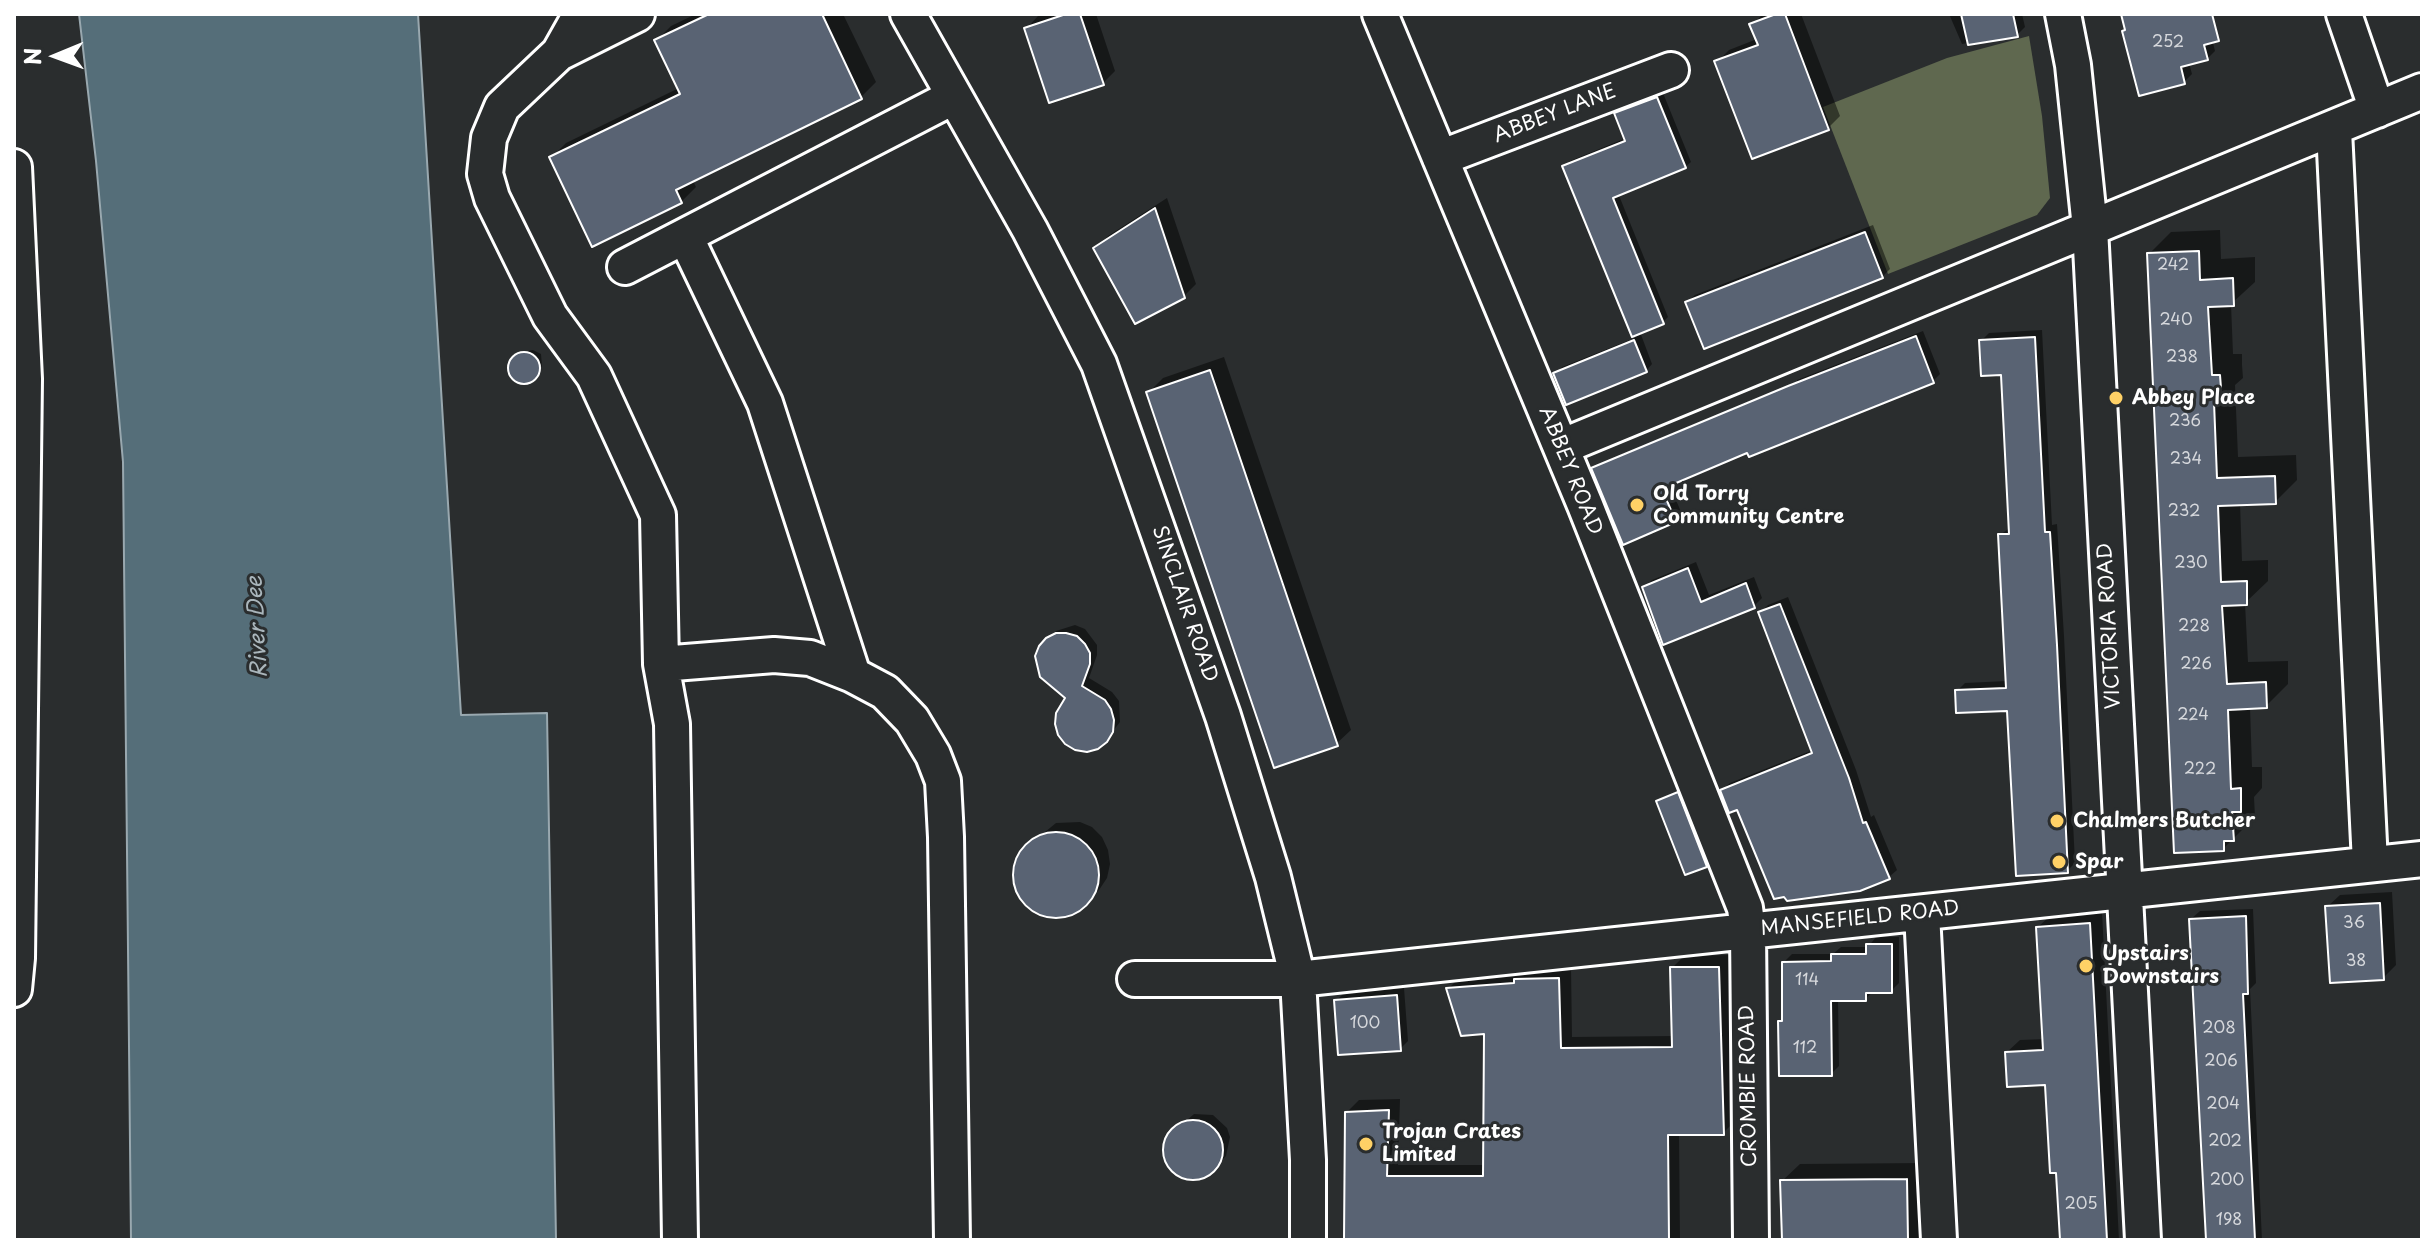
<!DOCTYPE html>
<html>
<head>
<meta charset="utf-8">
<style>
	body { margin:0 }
	#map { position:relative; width:2436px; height:1254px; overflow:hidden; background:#2a2d2e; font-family:"Playpen Sans",sans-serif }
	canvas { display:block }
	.frame { position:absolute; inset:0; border:16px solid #fff; pointer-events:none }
	.north { position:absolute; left:16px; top:16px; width:80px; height:80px; -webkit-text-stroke:6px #2a2d2e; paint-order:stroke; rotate:269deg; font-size:22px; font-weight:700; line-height:32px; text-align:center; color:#fff }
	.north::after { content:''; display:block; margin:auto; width:28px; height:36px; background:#fff; clip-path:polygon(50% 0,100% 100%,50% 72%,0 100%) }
</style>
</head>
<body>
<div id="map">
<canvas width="2436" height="1254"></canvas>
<div class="frame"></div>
<div class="north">N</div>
</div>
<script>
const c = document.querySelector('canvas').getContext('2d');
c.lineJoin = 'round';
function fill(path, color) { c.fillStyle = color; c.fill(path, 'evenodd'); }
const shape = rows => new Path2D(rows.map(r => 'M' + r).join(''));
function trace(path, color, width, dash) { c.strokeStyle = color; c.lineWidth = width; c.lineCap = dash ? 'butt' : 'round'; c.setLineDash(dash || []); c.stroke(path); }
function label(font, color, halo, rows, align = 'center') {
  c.font = font + ' "Playpen Sans",sans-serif'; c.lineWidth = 6; c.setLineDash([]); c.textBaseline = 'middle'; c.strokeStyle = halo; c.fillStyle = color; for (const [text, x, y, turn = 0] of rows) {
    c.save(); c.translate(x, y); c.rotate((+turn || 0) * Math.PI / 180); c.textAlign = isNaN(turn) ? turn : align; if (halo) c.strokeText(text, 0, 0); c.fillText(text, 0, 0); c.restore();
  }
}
fill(shape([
	[2029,36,2042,116,2050,198,2037,215,1888,274,1823,107,1947,58]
]), '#5f684f');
const water = shape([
	[79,14,418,14,461,715,547,713,556,1240,131,1240,123,462,96,161,79,14]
]);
fill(water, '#556e79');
trace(water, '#99a8af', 2);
fill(shape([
	[696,14,843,14,876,82,861,97,692,179,696,187,681,202,551,158,566,143,679,88,656,41,671,26],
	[1045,14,1096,14,1115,71,1103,83,1026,29,1038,16],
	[1763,14,1801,14,1840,116,1828,128,1717,62,1729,50,1757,39,1752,25],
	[1949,14,2022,14,2025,27,2017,35,1962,44],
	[2123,14,2177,14,2207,19,2215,51,2207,59,2189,63,2192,74,2184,82,2127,30],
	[1663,93,1691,162,1685,167,1618,193,1668,317,1663,322,1640,332,1652,364,1646,371,1556,373,1562,367,1635,338,1565,166,1570,161,1626,138,1616,114,1621,109],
	[1167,198,1196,284,1184,296,1096,249,1108,236],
	[1873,225,1890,269,1882,277,1687,302,1695,295],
	[2220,230,2221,259,2255,257,2255,282,2231,304,2233,354,2242,354,2242,365,2243,378,2235,385,2238,457,2296,455,2297,480,2275,502,2240,503,2242,561,2268,560,2268,581,2245,603,2248,662,2288,661,2288,684,2266,706,2250,707,2252,767,2262,767,2262,788,2254,797,2255,817,2223,849,2149,254,2171,232],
	[2234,802,2235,831,2231,831,2230,803],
	[2042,330,2052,525,2057,524,2064,636,2075,863,2067,871,2009,709,1957,691,1965,683,2007,681,2000,535,2011,527,2003,373,1981,341,1989,333],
	[1923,331,1940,374,1933,381,1750,454,1748,451,1669,484,1682,514,1675,521,1594,469,1599,464,1599,467,1798,384,1797,380,1600,462,1797,380],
	[533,350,541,354,542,366,531,380,518,381,510,375,510,364,521,352],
	[1224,357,1351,730,1336,744,1149,392,1163,378],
	[1696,562,1709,595,1754,577,1762,598,1754,606,1664,643,1644,587,1652,580],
	[1788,597,1856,770,1871,817,1874,815,1897,870,1889,877,1738,807,1722,790,1730,783,1813,750,1760,613,1768,605],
	[1075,625,1085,629,1097,645,1097,655,1089,678,1112,692,1119,701,1120,722,1106,740,1068,698,1040,647,1056,631],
	[1681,790,1709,861,1706,865,1658,801],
	[1080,822,1092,827,1102,837,1108,850,1110,864,1107,878,1099,890,1075,912,1063,916,1039,913,1020,896,1016,885,1015,873,1023,850,1056,823],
	[2392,892,2396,965,2383,978,2327,907,2340,895],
	[2253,909,2256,983,2250,989,2262,1240,2208,1240,2191,919,2200,911],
	[2102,912,2119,1240,2062,1240,2058,1170,2047,1083,2007,1052,2020,1040,2045,1039,2038,927,2051,915],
	[1876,937,1899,937,1899,983,1891,991,1874,991,1865,999,1838,999,1839,1066,1831,1074,1780,1022,1784,1018,1784,962,1792,954,1833,954,1841,947,1868,947],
	[1730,955,1735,1121,1723,1133,1679,1133,1680,1240,1347,1240,1347,1112,1359,1100,1400,1099,1398,1165,1485,1165,1486,1031,1448,989,1460,977,1571,967,1572,1037,1673,1036,1672,968,1684,956],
	[1404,988,1408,1041,1400,1049,1336,1001,1344,993],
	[1194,1114,1213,1115,1227,1128,1230,1137,1226,1156,1218,1164,1202,1177,1183,1176,1168,1163,1165,1154,1170,1135],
	[1924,1163,1941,1240,1783,1240,1782,1181,1800,1164]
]), '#0007');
const building = shape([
	[709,14,822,14,862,99,676,190,682,203,592,247,549,157,680,94,654,40,709,14],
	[1066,14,1080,14,1104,85,1049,103,1024,28,1066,14],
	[1776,14,1785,14,1829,130,1752,159,1714,61,1758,45,1749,24,1776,14],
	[1961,14,2013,14,2018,37,1968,45,1961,14],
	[2121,14,2212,14,2219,41,2204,45,2208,60,2181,67,2185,84,2139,96,2122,31,2125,30,2121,14],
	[1657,97,1686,168,1613,198,1664,324,1632,337,1562,166,1625,141,1614,113,1657,97],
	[1155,208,1185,298,1135,324,1093,248,1155,208],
	[1865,232,1883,278,1704,349,1685,302,1865,232],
	[2199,251,2200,280,2233,278,2234,306,2208,307,2212,375,2220,375,2221,388,2221,402,2214,402,2217,478,2275,476,2276,504,2218,506,2221,582,2247,581,2247,605,2222,606,2227,684,2266,682,2267,708,2228,710,2231,789,2241,788,2241,812,2232,812,2234,841,2224,841,2224,851,2174,853,2147,253,2199,251],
	[1916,336,1934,383,1749,457,1747,453,1662,489,1676,522,1623,545,1591,468,1788,386,1916,336],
	[2035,337,2045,532,2050,532,2057,645,2068,873,2016,876,2007,711,1956,713,1955,690,2006,688,1998,534,2009,534,2001,375,1981,376,1979,340,2035,337],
	[1634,340,1647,372,1566,405,1553,373,1634,340],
	'508 368a16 16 0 1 1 32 0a16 16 0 1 1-32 0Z',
	[1210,370,1338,746,1274,768,1146,392,1210,370],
	[1688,568,1701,602,1746,583,1755,608,1663,645,1642,587,1688,568],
	[1780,604,1849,778,1863,823,1866,822,1890,879,1860,891,1787,901,1784,897,1774,899,1737,810,1729,813,1720,790,1812,753,1758,612,1780,604],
	[1056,633,1066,633,1077,636,1085,644,1090,653,1090,664,1082,686,1105,700,1111,709,1114,720,1113,732,1107,742,1098,749,1087,752,1075,750,1065,744,1058,735,1055,724,1056,713,1065,698,1040,677,1035,656,1039,646,1046,638,1056,633],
	[1678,792,1707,867,1685,875,1656,801,1678,792],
	'1013 875a43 43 0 1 1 86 0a43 43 0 1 1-86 0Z',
	[2380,903,2384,980,2330,983,2325,906,2380,903],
	[2246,916,2248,994,2243,994,2255,1240,2206,1240,2189,919,2246,916],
	[2090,923,2107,1240,2060,1240,2056,1173,2050,1173,2045,1085,2007,1087,2005,1052,2043,1050,2036,927,2090,923],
	[1866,944,1892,944,1892,993,1866,993,1866,1001,1831,1001,1832,1076,1779,1076,1778,1021,1782,1021,1782,962,1831,961,1831,954,1866,954,1866,944],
	[1670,967,1719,967,1724,1135,1668,1135,1669,1240,1344,1240,1345,1112,1389,1110,1387,1176,1483,1176,1484,1034,1461,1036,1446,988,1514,983,1514,979,1559,978,1561,1048,1672,1047,1670,967],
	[1397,995,1401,1051,1338,1055,1334,1000,1397,995],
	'1163 1150a30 30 0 1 1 60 0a30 30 0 1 1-60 0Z',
	[1907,1179,1908,1240,1782,1240,1780,1180,1907,1179]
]);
fill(building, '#596373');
trace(building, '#fff', 2);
const minor = shape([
	[581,14,559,53,502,107,489,138,485,174,492,198,550,316,594,376,658,515,661,664,672,724,680,1240],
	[908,14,1030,230,1099,364,1223,716,1273,877,1298,979,1308,1160,1308,1240],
	[1380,14,1585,505,1745,908,1748,931,1751,1240],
	[2063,14,2073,65,2090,228,2143,1240],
	[2344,14,2377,110],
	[559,53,637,14],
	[2334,130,2370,863],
	[1440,158,1671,70],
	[14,167,24,379,17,958,14,989],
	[685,236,765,403,853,675],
	[625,267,953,97],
	[1561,447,2422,91],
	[661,664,774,655,810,658,853,675,885,692,912,720,933,755,943,781,946,837,952,1240],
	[1922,913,1939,1240],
	[1135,979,1298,979,2422,859]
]);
trace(minor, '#fff', 40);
trace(minor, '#2a2d2e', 34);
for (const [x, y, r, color] of [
	[2116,398,8,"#ffd166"],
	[1637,505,8,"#ffd166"],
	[2057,821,8,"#ffd166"],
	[2059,862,8,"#ffd166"],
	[2086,966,8,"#ffd166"],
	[1366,1144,8,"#ffd166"]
]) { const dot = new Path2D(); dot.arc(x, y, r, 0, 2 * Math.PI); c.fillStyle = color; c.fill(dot); trace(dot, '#2a2d2e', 3); }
label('16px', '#d6d8dc', null, [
	["252",2168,43],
	["242",2173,266],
	["240",2176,321],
	["238",2182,358],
	["236",2185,422],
	["234",2186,460],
	["232",2184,512],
	["230",2191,564],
	["228",2194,627],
	["226",2196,665],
	["224",2193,716],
	["222",2200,770],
	["36",2354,924],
	["38",2356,962],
	["114",1807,981],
	["100",1365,1024],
	["208",2219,1029],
	["112",1805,1049],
	["206",2221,1062],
	["204",2223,1105],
	["202",2225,1142],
	["200",2227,1181],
	["205",2081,1205],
	["198",2229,1221]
]);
label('20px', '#fff', '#2a2d2e', [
	["ABBEY LANE",1555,114,-21],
	["ABBEY ROAD",1570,471,68],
	["SINCLAIR ROAD",1184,604,71],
	["VICTORIA ROAD",2110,626,-93],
	["MANSEFIELD ROAD",1860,919,-6],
	["CROMBIE ROAD",1749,1086,-91]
]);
label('bold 20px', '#fff', '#2a2d2e', [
	["Abbey Place",2132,398],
	["Old Torry",1653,494],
	["Community Centre",1653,517],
	["Chalmers Butcher",2073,821],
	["Spar",2075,862],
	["Upstairs",2102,954],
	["Downstairs",2102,977],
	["Trojan Crates",1382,1132],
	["Limited",1382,1155]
], 'left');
label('italic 22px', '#aab6bc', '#2a2d2e', [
	["River Dee",258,627,-93]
]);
</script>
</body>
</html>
